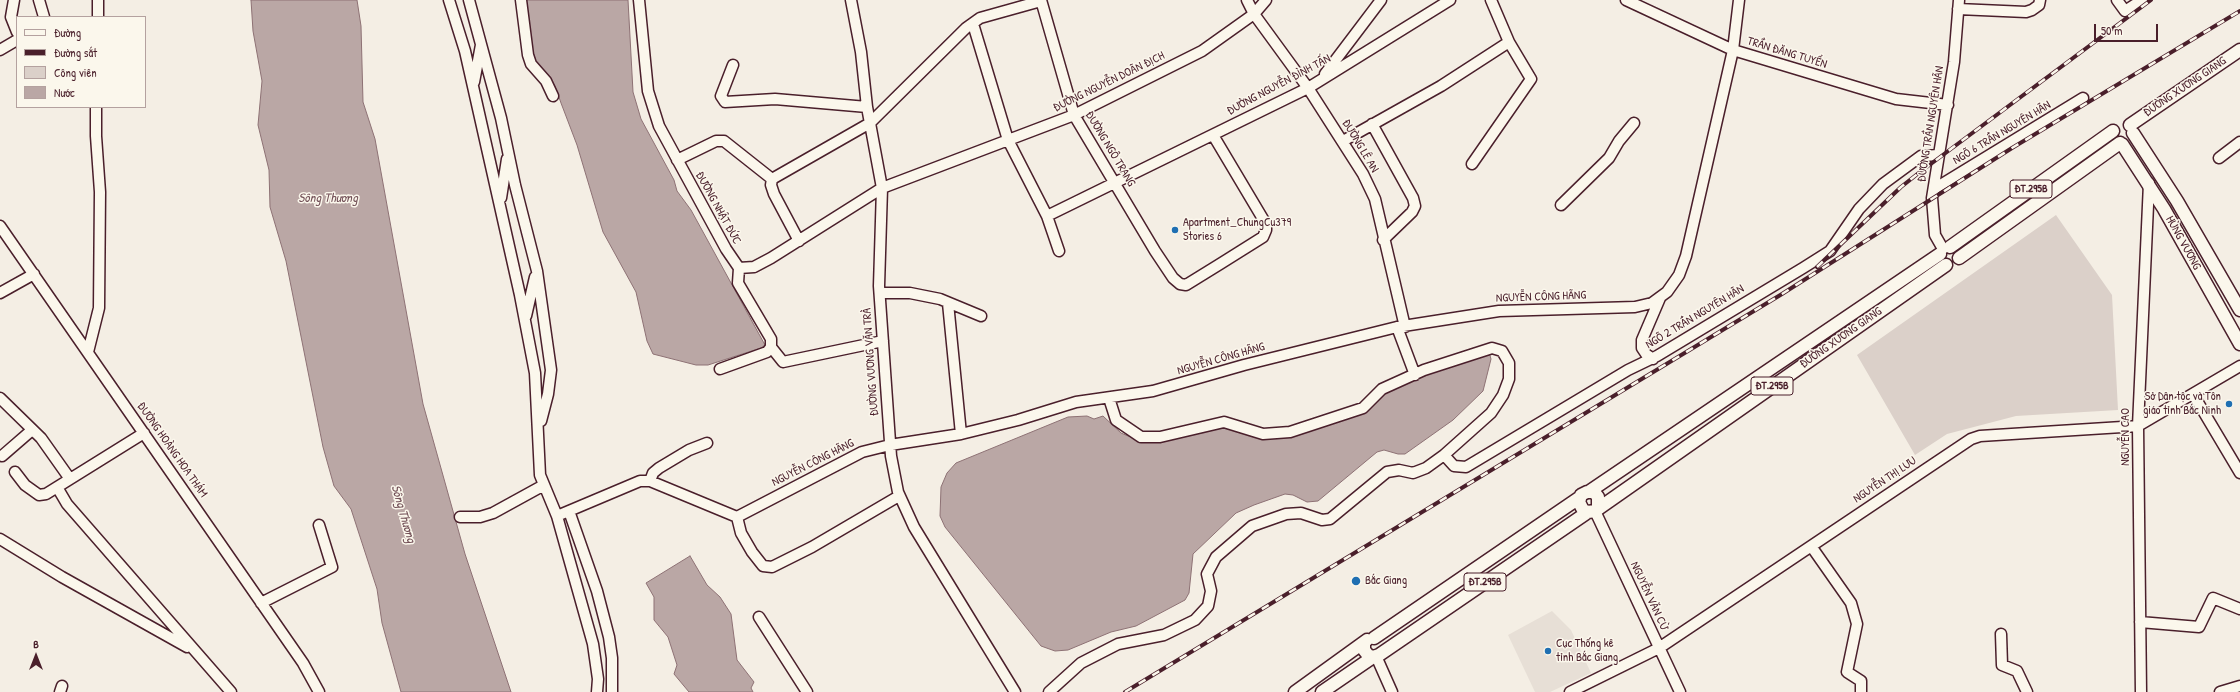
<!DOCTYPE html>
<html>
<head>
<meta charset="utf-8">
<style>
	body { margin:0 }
	#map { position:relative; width:2240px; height:692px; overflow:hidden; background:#f4eee4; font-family:"Patrick Hand",sans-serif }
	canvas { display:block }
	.legend { position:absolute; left:16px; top:16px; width:130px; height:92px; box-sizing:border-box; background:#fbf7ec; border:1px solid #b4a19f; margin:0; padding:5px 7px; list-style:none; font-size:12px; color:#4a1f2b }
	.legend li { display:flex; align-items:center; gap:8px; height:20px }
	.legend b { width:20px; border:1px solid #b4a19f }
	.north { position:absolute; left:16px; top:636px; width:40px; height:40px; -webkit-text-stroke:3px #fbf7ec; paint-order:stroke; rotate:0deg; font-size:11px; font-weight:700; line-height:16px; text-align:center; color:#4a1f2b }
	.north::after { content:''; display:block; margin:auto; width:14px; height:18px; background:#4a1f2b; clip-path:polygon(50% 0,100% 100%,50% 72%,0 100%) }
	.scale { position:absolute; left:2094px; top:24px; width:64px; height:18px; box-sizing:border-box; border:2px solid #4a1f2b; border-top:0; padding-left:5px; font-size:12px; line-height:14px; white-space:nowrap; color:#4a1f2b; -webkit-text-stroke:3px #fbf7ec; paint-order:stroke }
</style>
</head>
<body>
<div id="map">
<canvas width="2240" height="692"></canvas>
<ul class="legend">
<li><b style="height:5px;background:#fbf7ec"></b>Đường</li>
<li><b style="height:5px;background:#4a1f2b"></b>Đường sắt</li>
<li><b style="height:11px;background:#dbd0c9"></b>Công viên</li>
<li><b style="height:11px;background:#baa7a5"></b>Nước</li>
</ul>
<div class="north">B</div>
<div class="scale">50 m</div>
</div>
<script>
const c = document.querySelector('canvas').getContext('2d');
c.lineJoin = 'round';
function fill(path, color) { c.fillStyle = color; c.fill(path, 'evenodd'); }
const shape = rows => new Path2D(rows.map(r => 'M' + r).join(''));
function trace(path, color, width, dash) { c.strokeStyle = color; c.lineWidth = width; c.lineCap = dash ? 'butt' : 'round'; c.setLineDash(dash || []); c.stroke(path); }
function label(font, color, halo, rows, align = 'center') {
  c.font = font + ' "Patrick Hand",sans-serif'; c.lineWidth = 3; c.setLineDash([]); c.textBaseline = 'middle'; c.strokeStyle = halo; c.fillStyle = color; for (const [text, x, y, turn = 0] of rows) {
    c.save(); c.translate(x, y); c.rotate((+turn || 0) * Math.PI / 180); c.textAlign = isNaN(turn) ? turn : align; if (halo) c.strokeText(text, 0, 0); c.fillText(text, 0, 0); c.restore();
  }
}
fill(shape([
	[1552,611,1571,630,1591,673,1550,692,1535,692,1508,635]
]), '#e7dfd6');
fill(shape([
	[2056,215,2112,295,2118,410,2016,416,1947,434,1915,455,1857,355]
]), '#dbd0c9');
const water = shape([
	[251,0,357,0,361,26,363,102,375,139,423,404,465,554,511,692,401,692,382,623,377,589,351,509,334,486,323,447,286,261,270,207,269,170,258,125,262,81,253,31,251,0],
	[525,0,628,0,633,92,641,119,674,180,677,191,691,210,765,345,761,348,708,365,696,365,653,354,647,341,636,292,603,232,577,145,561,103,555,86,536,62,530,42,525,0],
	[1479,348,1489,352,1491,359,1483,391,1453,420,1405,454,1398,454,1384,450,1377,452,1318,501,1307,502,1293,495,1285,494,1254,505,1236,513,1193,554,1189,593,1185,600,1136,626,1111,632,1068,650,1055,651,1041,646,945,527,940,516,941,487,947,473,956,463,1068,417,1087,416,1094,419,1103,416,1121,433,1128,436,1152,435,1211,421,1264,435,1343,412,1361,404,1375,388,1384,382,1479,348],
	[690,556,707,585,720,597,731,614,737,660,754,682,751,688,753,692,689,692,674,674,677,665,668,637,654,620,654,597,646,583,690,556]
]);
fill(water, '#baa7a5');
trace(water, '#8d7174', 1);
const minor = shape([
	[14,0,11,17,17,32],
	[39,0,44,17],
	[449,0,465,51,520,295,535,373,540,475,557,516,593,644,598,679,597,692],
	[469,0,501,118,515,185,537,271,551,370,548,394,541,421],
	[521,0,528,55,531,64,546,81,553,96],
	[639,0,648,91,659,126,726,249,739,268,754,267,771,258,882,188,1074,115,1202,51,1254,14,1266,0],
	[851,0,861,52,867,107,882,188,879,286,891,456,898,492,914,527,1015,692],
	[1041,0,1074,115,1155,251,1173,278,1180,284,1186,285,1220,264,1263,237,1266,230,1266,224,1213,135],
	[1247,0,1254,14,1308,88,1363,174,1375,199,1405,327],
	[1626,0,1733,50,1896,99,1948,105],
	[2117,0,2125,11,2142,0],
	[1958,9,2026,12,2032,10,2039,5,2040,0],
	[98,17,98,0],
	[973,24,1008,140,1047,216,1059,251],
	[0,50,17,40],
	[733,65,721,96,725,102,775,99,867,107],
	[1325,74,1381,0],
	[474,82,481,45],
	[1372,124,1413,198,1415,206,1412,212,1383,240],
	[1343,141,1441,86,1509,42],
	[2219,158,2240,142],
	[677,160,716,141,724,141,772,179],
	[1472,164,1531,79,1509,42,1491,0],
	[1934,189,2083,98],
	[501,198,507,159],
	[1561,205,1609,158,1619,141,1634,123],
	[1047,216,1308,88,1450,0],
	[0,226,303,663,319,692],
	[799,241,774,194,771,185,772,179,870,123,966,28,980,18,1041,1],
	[1943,249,1935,235,1932,198,1954,62,1959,0],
	[0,293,34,274],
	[880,293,910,293,940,299,981,316],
	[948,303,961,434],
	[526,316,535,277],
	[1397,327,1415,375],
	[771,347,783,362,883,341],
	[88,352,99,308,100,192,96,136,96,107],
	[1653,359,1646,354,1642,348,1642,340,1660,298],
	[720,369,767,352,771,347,771,339,738,283,739,268],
	[2193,394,2240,473],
	[0,398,41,438,70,479],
	[1444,455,1454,466,1466,467,1628,370,1657,356,1803,268,1830,251,1859,209,1883,184,1921,156,1939,155],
	[2,456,32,430],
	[15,472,25,485,39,495,46,494,144,433],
	[650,481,653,473,659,468,689,450,707,443],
	[57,487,67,504,231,692],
	[569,511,597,591,609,637,612,658,612,692],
	[1595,511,1680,692],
	[557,516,640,481,650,481,737,517,862,452,890,445,961,434,1018,420,1076,402,1153,391,1244,365,1397,327,1499,311,1635,307,1652,303,1667,292,1679,275,1686,256,1733,50,1739,0],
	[460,517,480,517,493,513,544,485],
	[737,517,741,533,752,552,763,566,772,567,812,547,899,496],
	[0,539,62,577,187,647],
	[1811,546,1851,603,1857,624,1847,672,1861,681,1861,692],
	[261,603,332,567,319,525],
	[759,617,807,692],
	[2140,622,2199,627,2213,598,2240,609],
	[2001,634,2002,665,2017,671,2027,692],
	[1376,656,1392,692],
	[60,692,62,686],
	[1049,692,1081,663,1118,644,1164,635,1195,620,1208,606,1211,591,1207,574,1216,557,1252,526,1286,514,1301,513,1322,520,1330,519,1387,472,1399,470,1413,473,1426,468,1444,455,1491,413,1503,395,1509,379,1509,363,1502,351,1492,348,1424,370,1382,389,1363,408,1290,432,1263,434,1224,422,1160,437,1141,437,1116,420,1109,398],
	[1570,692,1659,648,1971,439,1980,436,2138,426,2240,366],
	[2141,692,2138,426,2149,183],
	[2220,692,2240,686]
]);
const major = shape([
	[2130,125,2240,50],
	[2133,133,2177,201,2240,310],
	[2122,144,2164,209,2240,344],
	[1950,247,2113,131],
	[1959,258,2120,143],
	[1590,491,1940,254],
	[1598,507,1598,497,1594,492,1587,492,1581,495,1579,502,1583,510,1588,512,1595,511,1946,265],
	[1374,638,1579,498],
	[1364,644,1364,650,1368,655,1373,657,1379,655,1588,512],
	[1295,692,1367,640],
	[1322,692,1373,657]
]);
trace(minor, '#4a1f2b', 13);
trace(major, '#4a1f2b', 15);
trace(minor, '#fbf7ec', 10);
trace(major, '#fbf7ec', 12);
const rail = shape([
	[1817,267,1901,187,1920,172,2151,0],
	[1125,692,1782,294,2012,148,2240,11]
]);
trace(rail, '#4a1f2b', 4);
trace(rail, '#fbf7ec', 2.5, [8]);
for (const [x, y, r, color] of [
	[1175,230,4,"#1f6fb2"],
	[2229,404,4,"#1f6fb2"],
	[1356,581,5,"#1f6fb2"],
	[1548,651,4,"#1f6fb2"]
]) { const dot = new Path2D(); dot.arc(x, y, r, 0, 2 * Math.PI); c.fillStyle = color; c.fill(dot); trace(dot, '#fbf7ec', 1.5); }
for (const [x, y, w] of [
	[2031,189,42],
	[1772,386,42],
	[1485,582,42]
]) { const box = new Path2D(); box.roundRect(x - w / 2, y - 9, w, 18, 3); c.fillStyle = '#fbf7ec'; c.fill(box); trace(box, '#4a1f2b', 1); }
label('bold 11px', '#4a1f2b', null, [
	["ĐT.295B",2031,189],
	["ĐT.295B",1772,386],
	["ĐT.295B",1485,582]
]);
label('12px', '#4a1f2b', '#fbf7ec', [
	["TRẦN ĐĂNG TUYỂN",1787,53,17],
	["ĐƯỜNG NGUYỄN DOÃN ĐỊCH",1109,82,-26],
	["ĐƯỜNG NGUYỄN ĐÌNH TẤN",1279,85,-28],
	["ĐƯỜNG XƯƠNG GIANG",2185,87,-34],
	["ĐƯỜNG TRẦN NGUYÊN HÃN",1931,124,-81],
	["NGÕ 6 TRẦN NGUYÊN HÃN",2002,133,-31],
	["ĐƯỜNG LÊ AN",1360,146,59],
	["ĐƯỜNG NGÔ TRANG",1110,149,59],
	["ĐƯỜNG NHẬT ĐỨC",718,208,61],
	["HÙNG VƯƠNG",2183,243,61],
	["NGUYỄN CÔNG HÃNG",1541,297,-2],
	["NGÕ 2 TRẦN NGUYÊN HÃN",1695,317,-31],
	["ĐƯỜNG XƯƠNG GIANG",1841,338,-35],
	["NGUYỄN CÔNG HÃNG",1221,359,-16],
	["ĐƯỜNG VƯƠNG VĂN TRÀ",871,362,-94],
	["NGUYỄN CAO",2126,437,-90],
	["ĐƯỜNG HOÀNG HOA THÁM",172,450,55],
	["NGUYỄN CÔNG HÃNG",813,463,-27],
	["NGUYỄN THỊ LƯU",1885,480,-34],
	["NGUYỄN VĂN CỪ",1649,596,65]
]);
label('12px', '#4a1f2b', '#fbf7ec', [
	["Apartment_ChungCu379",1183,223],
	["Stories 6",1183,237],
	["Sở Dân tộc và Tôn",2221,397,"right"],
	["giáo tỉnh Bắc Ninh",2221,411,"right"],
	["Bắc Giang",1365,581],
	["Cục Thống kê",1556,644],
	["tỉnh Bắc Giang",1556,658]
], 'left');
label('italic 13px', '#714f56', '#fbf7ec', [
	["Sông Thương",328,199],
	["Sông Thương",403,514,74]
]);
</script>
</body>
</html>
